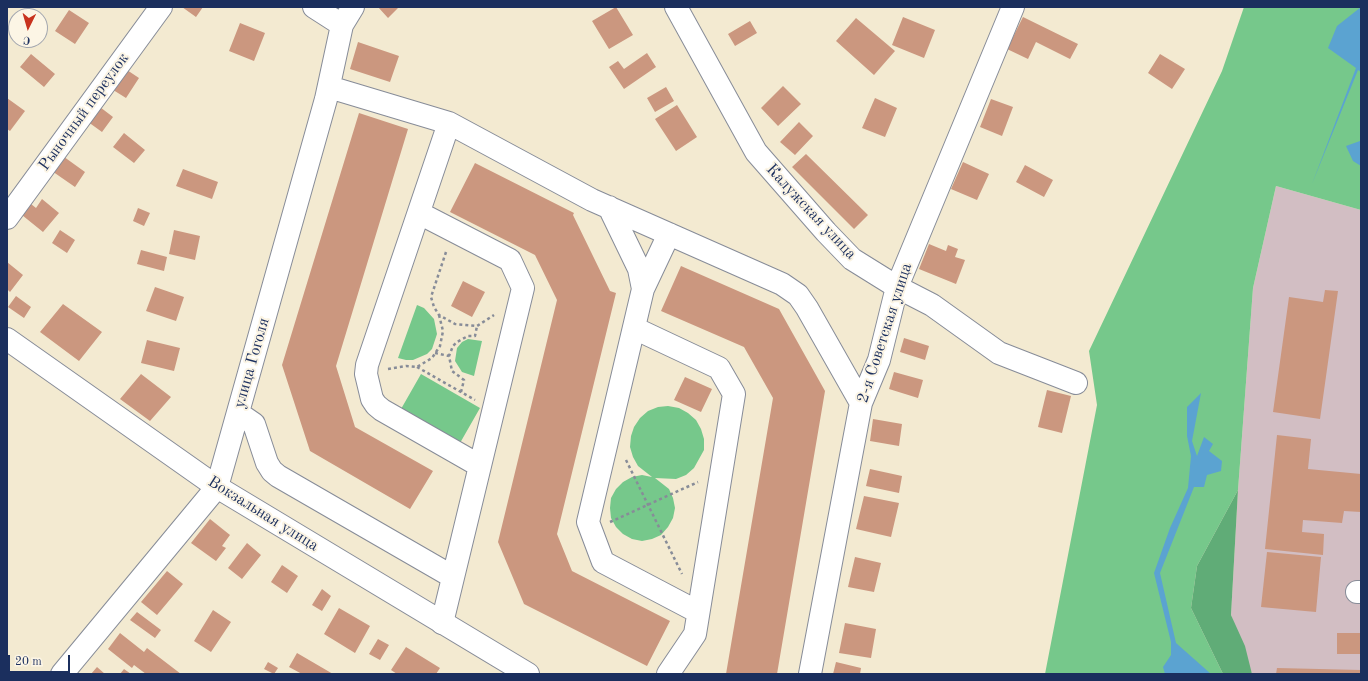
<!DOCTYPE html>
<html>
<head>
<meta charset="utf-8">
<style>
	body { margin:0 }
	#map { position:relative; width:1368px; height:681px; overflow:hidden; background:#f3ead1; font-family:"Old Standard TT",serif }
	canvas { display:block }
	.frame { position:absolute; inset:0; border:8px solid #1b2f5e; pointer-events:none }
	.north { position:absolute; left:8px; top:8px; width:40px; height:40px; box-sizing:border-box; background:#fcf5e5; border:1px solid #a2a6af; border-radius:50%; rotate:185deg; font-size:11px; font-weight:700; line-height:16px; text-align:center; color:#1b2f5e }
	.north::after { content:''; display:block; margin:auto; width:14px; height:18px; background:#c8321e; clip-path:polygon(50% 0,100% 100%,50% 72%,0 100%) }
	.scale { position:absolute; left:8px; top:655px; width:62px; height:18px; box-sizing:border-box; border:2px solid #1b2f5e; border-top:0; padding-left:5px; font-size:12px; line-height:14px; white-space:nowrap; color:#1b2f5e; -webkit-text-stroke:3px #fcf5e5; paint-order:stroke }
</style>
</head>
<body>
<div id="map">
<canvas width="1368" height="681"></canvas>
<div class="frame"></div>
<div class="north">С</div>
<div class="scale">20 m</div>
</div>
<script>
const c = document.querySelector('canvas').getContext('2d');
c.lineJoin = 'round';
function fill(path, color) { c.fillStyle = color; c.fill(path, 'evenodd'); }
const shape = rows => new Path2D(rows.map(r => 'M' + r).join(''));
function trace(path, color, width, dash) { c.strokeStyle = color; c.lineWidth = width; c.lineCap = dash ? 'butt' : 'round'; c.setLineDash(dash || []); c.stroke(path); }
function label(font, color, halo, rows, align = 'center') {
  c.font = font + ' "Old Standard TT",serif'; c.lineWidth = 4; c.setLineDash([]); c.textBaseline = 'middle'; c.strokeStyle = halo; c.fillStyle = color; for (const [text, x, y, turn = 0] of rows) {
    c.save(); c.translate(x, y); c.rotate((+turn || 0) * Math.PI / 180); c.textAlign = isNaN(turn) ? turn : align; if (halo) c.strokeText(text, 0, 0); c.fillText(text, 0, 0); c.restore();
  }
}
fill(shape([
	[1276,186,1361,210,1361,674,1252,674,1231,615,1238,490,1253,288]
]), '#d2bec3');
fill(shape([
	[1244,7,1361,7,1361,210,1276,186,1253,288,1238,490,1197,566,1191,608,1223,674,1045,674,1097,405,1089,351,1222,71],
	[417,305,424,308,434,319,437,334,432,349,427,354,413,360,406,360,398,358],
	[468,339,482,341,474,376,462,372,455,361,457,348,462,342],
	[421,374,480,408,460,443,401,409],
	[668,406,679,408,688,413,696,420,701,429,704,439,704,450,694,468,686,475,676,479,655,478,669,489,673,498,675,508,673,518,668,527,661,535,652,539,642,541,632,539,623,534,616,527,611,518,610,508,611,498,616,489,623,482,632,477,642,475,652,477,638,466,633,457,630,447,631,436,634,427,640,418,648,411,658,407]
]), '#76c88b');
fill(shape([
	[1238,490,1231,615,1245,646,1252,674,1223,674,1191,608,1197,566]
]), '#60ac77');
fill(shape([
	[1361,7,1361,72,1358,70,1312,184,1201,393,1192,441,1197,456,1204,437,1213,444,1209,451,1222,461,1221,471,1207,475,1204,487,1194,487,1160,573,1176,643,1211,674,1165,674,1163,667,1171,655,1171,642,1154,573,1170,528,1188,488,1191,456,1187,436,1187,407,1201,393,1312,184,1356,68,1328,48,1337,26],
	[1361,138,1361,166,1353,161,1346,146,1360,141]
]), '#5ba3d1');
fill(shape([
	[182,7,203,7,196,17],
	[378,7,398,7,398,8,388,18],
	[616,7,633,35,609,49,592,21],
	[69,10,89,23,75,44,55,31],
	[903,17,935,30,924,58,892,45],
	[1023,17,1078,44,1070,59,1036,42,1028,59,1007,49],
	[856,18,895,51,874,75,836,41],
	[750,21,757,33,735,46,728,34],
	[240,23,265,33,254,61,229,51],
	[358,42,399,56,390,82,350,69],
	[647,53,656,67,624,89,609,67,618,61,624,69],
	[31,54,55,74,44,87,20,67],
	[1160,54,1185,69,1172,89,1148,73],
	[124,68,139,78,126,98,110,88],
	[783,86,801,104,778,126,761,108],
	[666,87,674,101,655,112,647,98],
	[7,98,25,111,10,131,7,129],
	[875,98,897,108,885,137,862,128],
	[991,99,1013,107,1002,136,980,127],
	[96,104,113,117,102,132,84,119],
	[677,105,697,137,676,151,655,119],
	[359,113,408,129,336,366,355,427,433,471,410,509,310,451,282,365],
	[799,122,813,136,795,155,780,142],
	[124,133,145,150,134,163,113,147],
	[60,154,85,172,75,187,49,169],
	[806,154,868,215,854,229,792,167],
	[963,162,989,174,977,200,951,189],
	[475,163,574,213,573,215,610,291,616,293,557,534,572,571,670,621,647,666,524,604,498,542,557,300,535,255,450,212],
	[1025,165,1053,180,1044,197,1016,182],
	[183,169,218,182,212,199,176,186],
	[42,199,59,213,43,232,17,211,26,200,36,208],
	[138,208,150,213,144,226,133,221],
	[60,230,75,240,67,253,52,243],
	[174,230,200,236,195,260,169,254],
	[929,244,946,251,948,245,958,249,955,257,965,260,956,284,919,269],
	[141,250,167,257,164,271,137,264],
	[7,262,23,275,10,292,7,289],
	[681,266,779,309,825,391,777,674,726,674,773,398,744,347,661,311],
	[463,281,485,292,472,317,451,306],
	[155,287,184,297,176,321,146,311],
	[1325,290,1338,291,1320,419,1273,412,1289,297,1323,302],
	[16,296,31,307,24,318,8,307],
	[63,304,102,332,79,361,40,332],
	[904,338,929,346,925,360,900,352],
	[147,340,180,348,174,371,141,363],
	[894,372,923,380,918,398,889,389],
	[141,374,171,397,150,421,120,399],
	[685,377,712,389,701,412,674,400],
	[1047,390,1071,396,1062,433,1038,427],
	[873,419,902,424,899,446,870,441],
	[1277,435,1311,439,1308,469,1361,474,1361,512,1344,511,1342,523,1303,520,1302,532,1324,534,1323,555,1265,549],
	[870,469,902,476,899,493,866,486],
	[864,496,899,503,891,537,856,529],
	[210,519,230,535,222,546,226,548,216,561,191,543],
	[247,543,261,555,242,579,228,568],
	[1267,552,1321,557,1316,612,1261,607],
	[855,557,881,563,874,592,848,587],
	[282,565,298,576,287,593,271,582],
	[167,571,183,584,157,615,141,602],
	[322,589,331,596,322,611,312,605],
	[339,608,370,626,355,653,324,634],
	[213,610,231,622,211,652,194,641],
	[137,612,161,630,155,638,130,620],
	[845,623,876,629,871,658,839,653],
	[120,633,144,652,147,648,181,674,146,674,134,665,132,668,108,649],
	[1337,633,1361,633,1361,654,1337,654],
	[378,639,389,645,380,660,369,654],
	[406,647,440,668,436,674,397,674,391,670],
	[297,653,333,674,302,674,289,667],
	[268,662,278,668,274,674,264,669],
	[836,662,861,668,860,674,833,674],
	[97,667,105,674,91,674],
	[1277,668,1361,670,1361,674,1276,674],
	[124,669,131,674,120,674]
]), '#cb977f');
const minor = shape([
	[314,7,342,25],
	[676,7,756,152,826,232,852,259,897,287,932,305,999,353,1076,383],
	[329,87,449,123,592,200,782,284,798,295,807,308,861,403],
	[449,123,367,365,366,374,372,399,376,405,382,410,480,466],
	[609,207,639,269,643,289],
	[419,213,510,260,523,288,442,623],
	[7,218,161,7],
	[669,234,643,289,588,522,603,562,698,612],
	[634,328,719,368,734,394,695,634,668,674],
	[238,413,254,424,267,463,272,471,278,476,453,577],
	[1357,592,1361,592],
	[62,674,217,487,326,99,342,25,353,7],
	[810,674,861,403,879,360,897,287,1013,7]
]);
const major = shape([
	[7,339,217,487,528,674]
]);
trace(minor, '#878c98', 24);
trace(major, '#878c98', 24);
trace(shape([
	[446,252,431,297,434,307,439,315,455,324,477,326,494,315],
	[435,353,449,356],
	[417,367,475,400],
	[388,369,406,366,417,367,432,358,440,346,443,331,439,315],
	[461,392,464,380,452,371,449,356,453,346,457,342,468,336,475,336,477,326],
	[626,460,682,574],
	[610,522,698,482]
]), '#878c98', 2.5, [3, 3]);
trace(minor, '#fff', 22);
trace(major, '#fff', 22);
label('16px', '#1b2f5e', '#fcf5e5', [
	["Рыночный переулок",84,112,-54],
	["Калужская улица",811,212,47],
	["2-я Советская улица",885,333,-72],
	["улица Гоголя",252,363,-74],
	["Вокзальная улица",263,514,32]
]);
</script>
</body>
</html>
